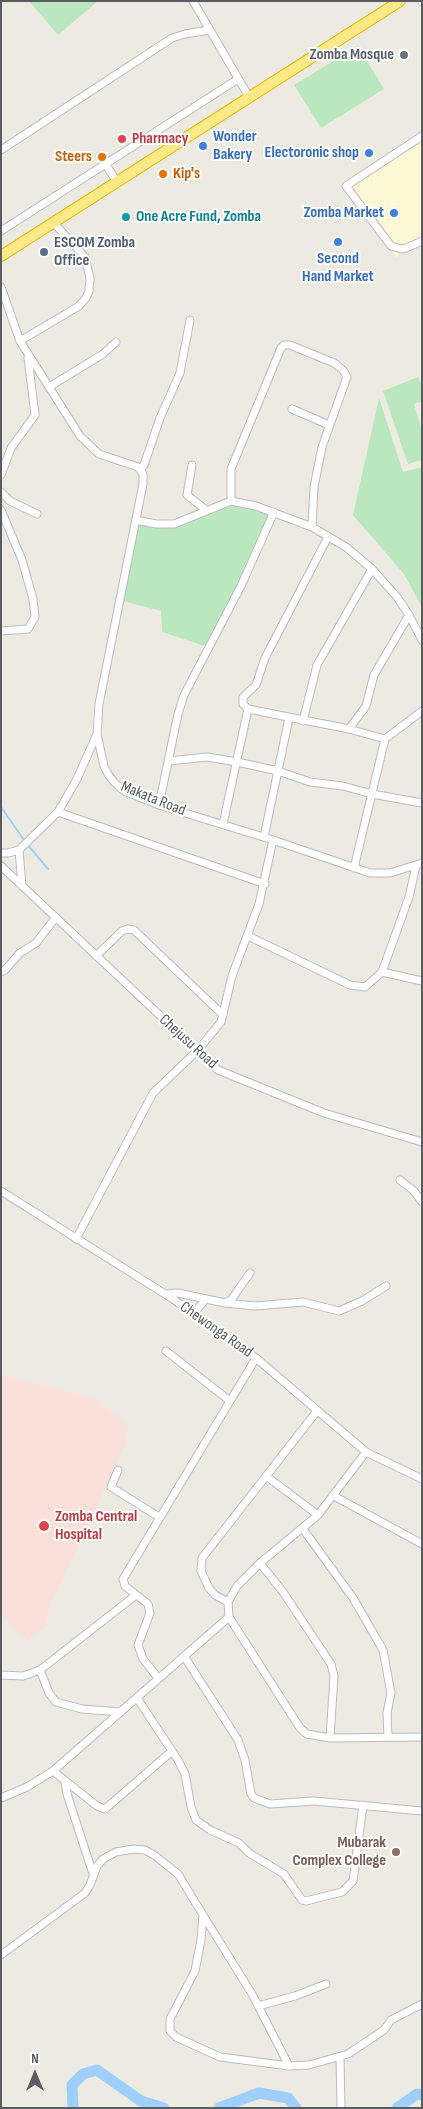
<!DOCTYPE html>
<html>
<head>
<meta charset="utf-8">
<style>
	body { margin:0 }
	#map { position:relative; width:423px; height:2109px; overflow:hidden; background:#edebe1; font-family:"Sofia Sans Condensed",sans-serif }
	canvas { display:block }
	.frame { position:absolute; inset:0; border:2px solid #595d63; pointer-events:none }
	.north { position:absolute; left:10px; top:2049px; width:50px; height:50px; -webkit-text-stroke:4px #fff; paint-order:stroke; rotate:0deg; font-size:14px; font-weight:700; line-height:20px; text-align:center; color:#595d63 }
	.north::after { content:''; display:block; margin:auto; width:18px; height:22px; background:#595d63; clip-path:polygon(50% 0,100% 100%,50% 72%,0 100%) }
</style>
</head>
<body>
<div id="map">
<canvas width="423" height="2109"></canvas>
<div class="frame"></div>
<div class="north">N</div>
</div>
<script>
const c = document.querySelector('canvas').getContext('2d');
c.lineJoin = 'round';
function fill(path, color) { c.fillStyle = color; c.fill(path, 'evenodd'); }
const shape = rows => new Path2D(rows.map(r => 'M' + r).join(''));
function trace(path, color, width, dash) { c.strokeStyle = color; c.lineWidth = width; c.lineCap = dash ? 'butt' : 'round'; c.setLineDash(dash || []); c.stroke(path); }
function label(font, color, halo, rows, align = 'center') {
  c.font = font + ' "Sofia Sans Condensed",sans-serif'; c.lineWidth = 4; c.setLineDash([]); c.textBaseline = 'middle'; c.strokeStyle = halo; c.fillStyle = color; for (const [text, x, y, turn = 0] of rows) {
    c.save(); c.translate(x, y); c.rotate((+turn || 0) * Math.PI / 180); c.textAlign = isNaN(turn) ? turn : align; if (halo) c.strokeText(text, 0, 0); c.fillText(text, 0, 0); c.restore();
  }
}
fill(shape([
	[422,138,422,239,396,257,348,187]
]), '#fff8d4');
fill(shape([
	[1,1375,94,1398,129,1426,124,1436,127,1441,48,1610,47,1625,28,1641,1,1615]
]), '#fce0db');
fill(shape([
	[29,1,98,1,58,35],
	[358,46,384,89,321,128,294,85],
	[418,377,422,386,422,401,414,404,422,430,422,460,408,464,383,391],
	[379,398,403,472,422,467,422,607,404,574,353,515],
	[231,501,274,512,208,647,162,632,161,611,119,600,136,520,165,525]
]), '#bbe7be');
trace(shape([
	[1,807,24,840],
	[27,844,48,869]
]), '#9fcfff', 2);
trace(shape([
	[73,2108,72,2085,83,2074,97,2070,141,2101,164,2108],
	[219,2108,259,2093,288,2098,296,2108],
	[397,2108,417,2094,422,2095]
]), '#9fcfff', 11);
const minor = shape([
	[193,1,249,97],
	[422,1,422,2],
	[422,136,346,186,391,246,401,249,406,248,422,241],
	[1,150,172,38,185,34,209,30],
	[106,165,117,182],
	[1,231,238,79],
	[1,287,20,341,80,436,99,454,138,467,143,474,143,484,99,704,97,734,104,766,108,774,114,782,124,791,159,805,273,840,370,873,390,873,422,863],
	[20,341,79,306,86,298,89,291,90,278,85,257,53,222],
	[49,387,103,354,116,342],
	[292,409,329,425],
	[192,465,187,495,206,510],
	[140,469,144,465,160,418,180,373,190,320],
	[1,475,11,448,35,415,28,358],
	[1,492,10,501,37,514],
	[231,501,231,469,281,348,284,345,290,345,334,363,343,370,347,377,322,447,314,487,312,527],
	[1,510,22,560,33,599,35,617,28,629,1,631],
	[136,520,156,524,174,524,231,501,256,506,312,527,346,547,372,569,397,597,409,615,422,640],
	[328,537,265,658,256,685,243,697,243,704,248,709,349,729,385,739],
	[303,721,317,665,372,569],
	[349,729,366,706,374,675,409,615],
	[169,761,207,757,237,762,278,771,310,782,343,786,372,794,422,803],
	[159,805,178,714,184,695,241,586,274,512],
	[58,812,77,779,97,734],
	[223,824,248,709],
	[264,837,289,718],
	[19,850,22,886],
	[1,853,8,853,19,850,58,812,265,884],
	[1,866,218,1070,324,1113,422,1142],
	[354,868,385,739,422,711],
	[248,936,350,985,365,987,382,972,409,897,416,866],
	[96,956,122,931,127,929,134,930,223,1015],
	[1,972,5,970,20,953,36,943,56,917],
	[382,972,422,981],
	[400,1180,414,1191,422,1202],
	[1,1191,173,1299,256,1358,366,1452,422,1479],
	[76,1239,153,1093,197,1051,221,1022,232,976,259,904,273,840],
	[166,1294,178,1293,225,1303,231,1300,250,1273],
	[225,1303,255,1306,303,1302,339,1311,362,1301,386,1286],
	[193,1314,205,1300],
	[166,1351,230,1401],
	[366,1452,318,1515,260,1563,237,1586,228,1602,229,1617,300,1728,307,1734,330,1738,422,1737],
	[118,1470,111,1487,159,1517],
	[266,1476,318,1515],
	[334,1496,422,1544],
	[303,1529,353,1598,383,1650,391,1693,387,1713,388,1737],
	[260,1563,283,1592,331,1664,334,1676,330,1738],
	[228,1602,215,1595,209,1588,201,1571,202,1558,317,1411],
	[184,1656,238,1740,245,1760,251,1794,254,1798,270,1804,314,1801,422,1811],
	[40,1670,136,1595],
	[1,1675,23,1676,40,1670,49,1693,56,1702,82,1709,121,1712],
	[158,1678,143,1659,138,1645,150,1613,148,1604,125,1586,123,1579,256,1358],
	[137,1698,178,1760,185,1774,191,1807,196,1820,210,1830,239,1843,249,1853,284,1874,302,1900,306,1901,342,1892,353,1881,363,1805],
	[53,1771,97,1806,105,1809,172,1751],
	[65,1782,67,1794,93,1874],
	[1,1798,27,1787,53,1771,229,1617],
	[203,1915,252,1994,289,2066],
	[1,1955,85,1893,90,1885,97,1866,103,1859,116,1852,133,1849,145,1850,154,1855,178,1874,203,1915,201,1940,195,1971,170,2019,170,2031,176,2037,220,2057,289,2066,309,2065,348,2054,384,2030,391,2020,422,2004],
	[258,2006,295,1996,326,1984],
	[340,2057,341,2107]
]);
const highway = shape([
	[1,256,400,1]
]);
trace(minor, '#b9bbc1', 9);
trace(highway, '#eeb400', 12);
trace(minor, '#fff', 7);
trace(highway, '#ffe886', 10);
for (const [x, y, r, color] of [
	[404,55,5,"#6b7280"],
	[122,139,5,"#e0444e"],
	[203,146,5,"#3f7fe0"],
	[369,153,5,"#3f7fe0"],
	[102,157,5,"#e8710a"],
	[163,174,5,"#e8710a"],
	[394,213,5,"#3f7fe0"],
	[126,217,5,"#0f9aa8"],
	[338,242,5,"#3f7fe0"],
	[44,252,5,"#5c6f8a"],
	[44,1526,6,"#e0444e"],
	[396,1852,5,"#8d6e63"]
]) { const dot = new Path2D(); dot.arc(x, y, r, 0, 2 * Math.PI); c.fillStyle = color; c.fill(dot); trace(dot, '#fff', 2); }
label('bold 16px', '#5b616d', '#fff', [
	["Zomba Mosque",394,55]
], 'right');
label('bold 16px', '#366cbe', '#fff', [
	["Wonder",213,137,"left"],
	["Bakery",213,155,"left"],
	["Electoronic shop",359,153],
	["Zomba Market",384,213],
	["Second",338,259,"center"],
	["Hand Market",338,277,"center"]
], 'right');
label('bold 16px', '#be3a42', '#fff', [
	["Pharmacy",132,139],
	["Zomba Central",55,1517],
	["Hospital",55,1535]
], 'left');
label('bold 16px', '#c56008', '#fff', [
	["Steers",92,157],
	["Kip's",173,174,"left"]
], 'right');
label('bold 16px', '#0d838f', '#fff', [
	["One Acre Fund, Zomba",136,217]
], 'left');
label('bold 16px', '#4e5e75', '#fff', [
	["ESCOM Zomba",54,243],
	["Office",54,261]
], 'left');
label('16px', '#595d63', '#fff', [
	["Makata Road",153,799,22],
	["Chejusu Road",188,1042,42],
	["Chewonga Road",216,1330,35]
]);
label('bold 16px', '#785e54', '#fff', [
	["Mubarak",386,1843],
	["Complex College",386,1861]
], 'right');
</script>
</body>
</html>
